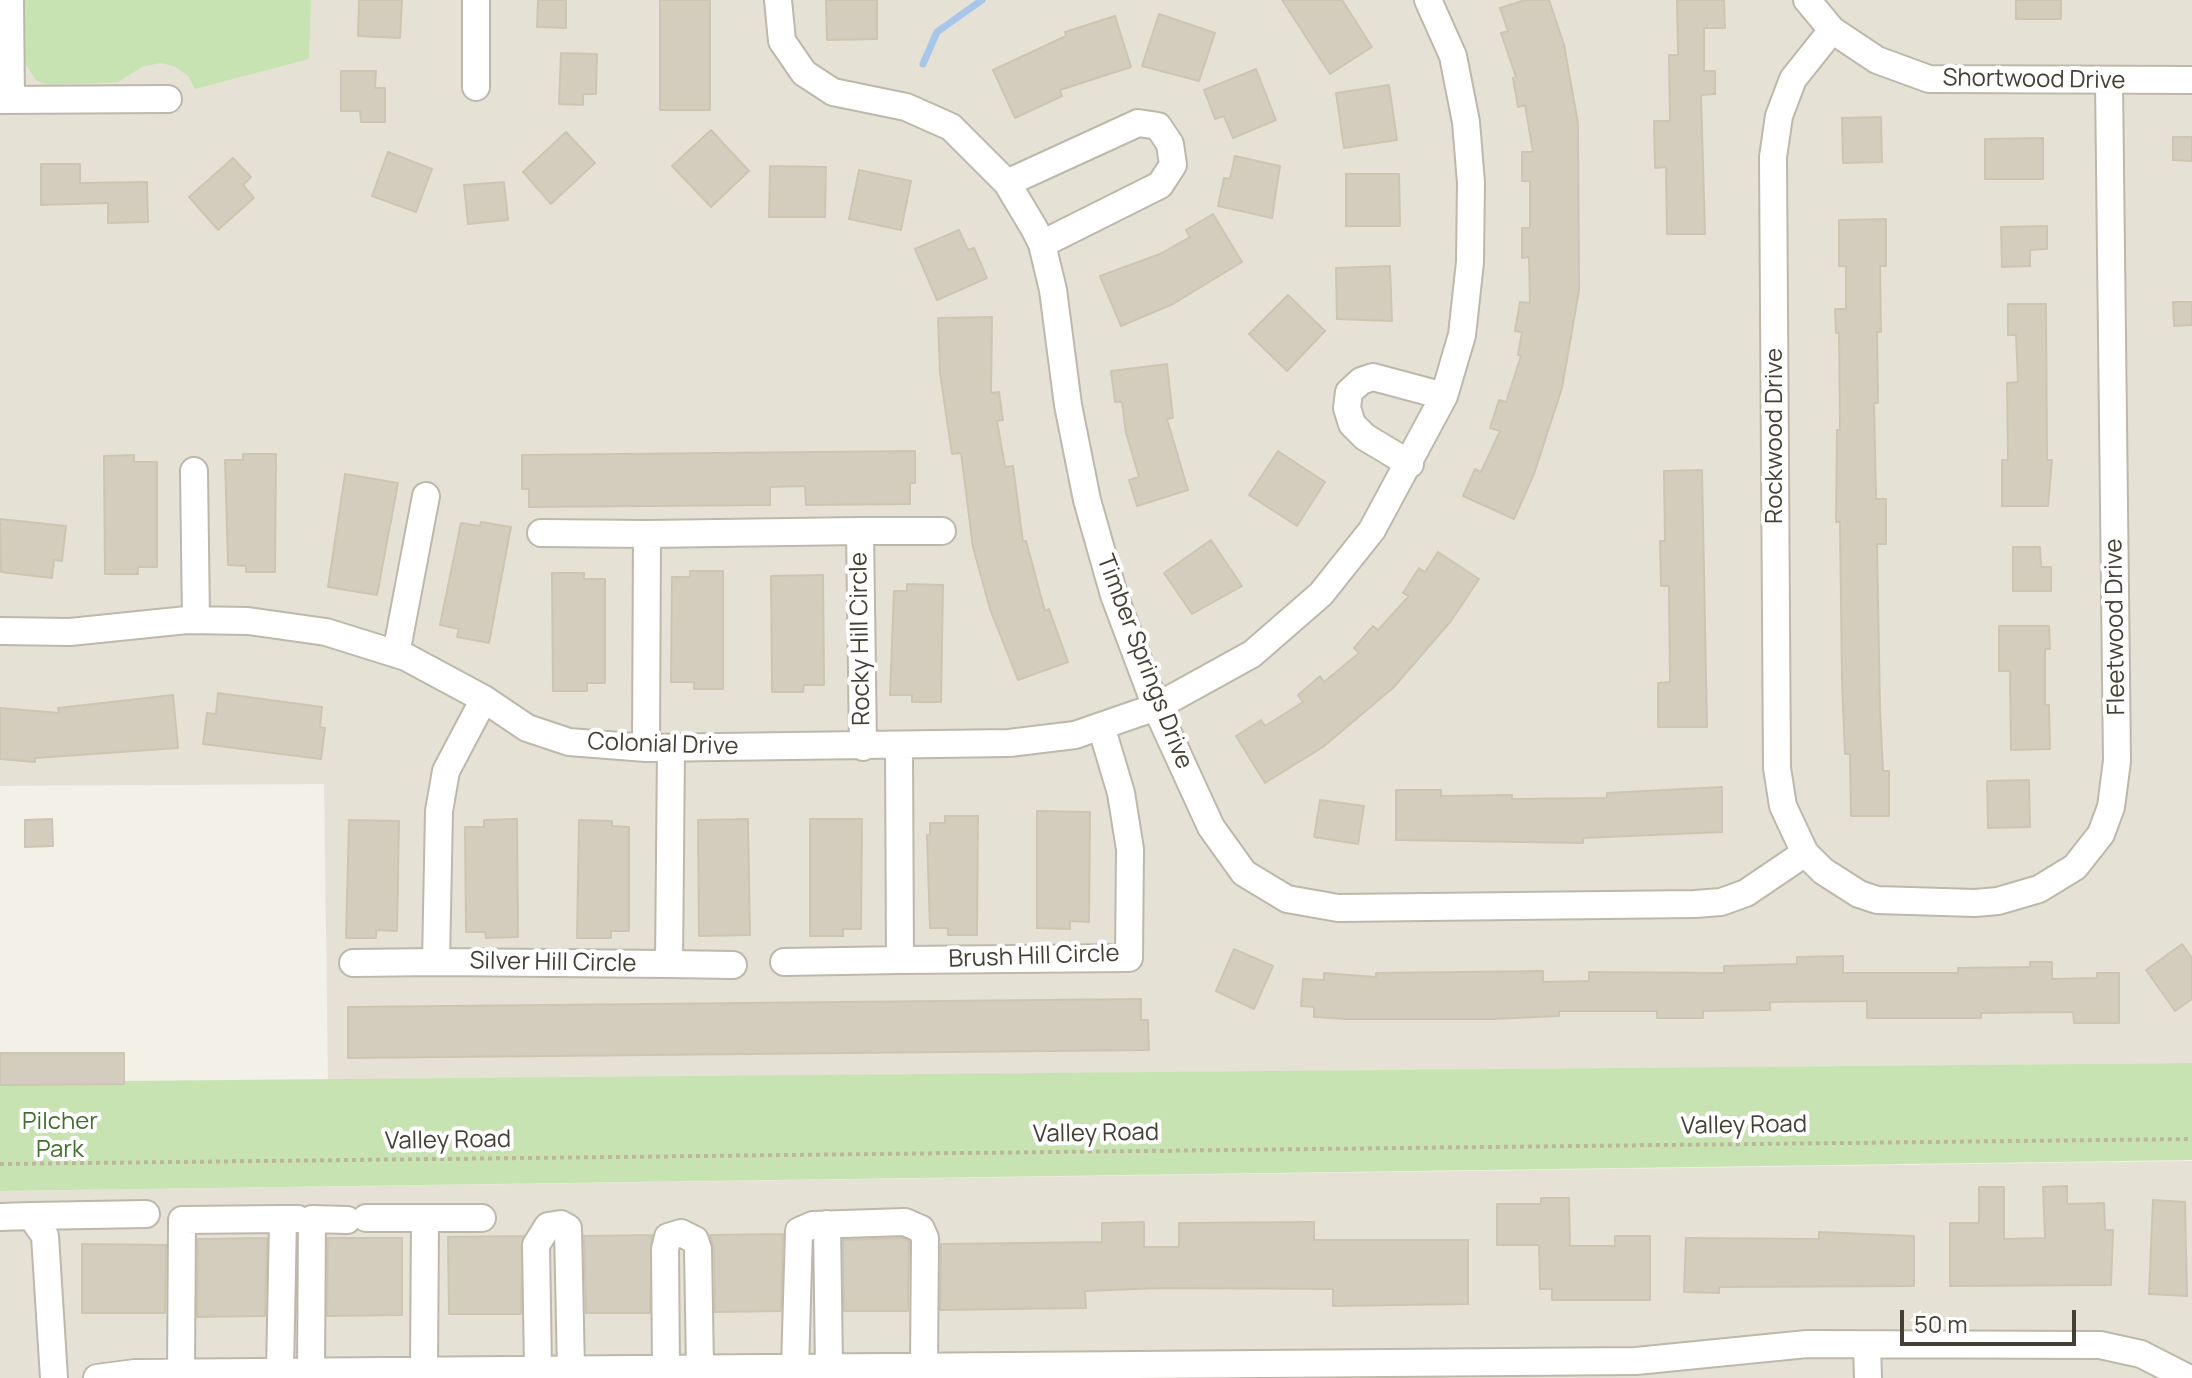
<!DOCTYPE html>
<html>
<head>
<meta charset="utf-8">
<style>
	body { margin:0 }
	#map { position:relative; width:2192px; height:1378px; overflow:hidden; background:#f2f0e7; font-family:Manrope,sans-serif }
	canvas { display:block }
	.scale { position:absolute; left:1900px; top:1310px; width:176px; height:36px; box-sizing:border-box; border:4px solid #444036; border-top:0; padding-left:10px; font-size:24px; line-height:28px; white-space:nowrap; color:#444036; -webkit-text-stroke:6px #fff; paint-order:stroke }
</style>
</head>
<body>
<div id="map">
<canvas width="2192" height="1378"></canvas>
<div class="scale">50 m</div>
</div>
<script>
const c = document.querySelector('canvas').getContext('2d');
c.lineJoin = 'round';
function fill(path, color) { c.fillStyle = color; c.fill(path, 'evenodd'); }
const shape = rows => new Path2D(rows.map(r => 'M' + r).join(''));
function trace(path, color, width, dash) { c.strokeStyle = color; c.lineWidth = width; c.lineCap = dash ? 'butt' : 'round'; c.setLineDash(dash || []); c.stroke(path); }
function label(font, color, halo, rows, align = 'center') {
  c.font = font + ' Manrope,sans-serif'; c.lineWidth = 8; c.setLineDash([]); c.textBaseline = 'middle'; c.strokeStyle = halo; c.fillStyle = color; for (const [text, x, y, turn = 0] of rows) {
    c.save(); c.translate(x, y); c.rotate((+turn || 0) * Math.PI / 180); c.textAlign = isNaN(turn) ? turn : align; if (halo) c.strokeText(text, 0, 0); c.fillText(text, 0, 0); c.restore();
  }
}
fill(shape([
	[0,0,2192,0,2192,1063,328,1080,324,784,0,786],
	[2192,1161,2192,1378,0,1378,0,1191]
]), '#e5e2d5');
fill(shape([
	[23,0,311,0,309,59,195,89,188,76,174,66,160,63,142,67,118,82,48,85,36,80,23,61],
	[2192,1063,2192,1160,0,1191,0,1082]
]), '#c8e3b2');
trace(shape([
	[923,64,937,32,982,0]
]), '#a7c7ea', 7);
const building = shape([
	[359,0,402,0,400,38,358,36,359,0],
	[538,0,566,0,566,28,537,27,538,0],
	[660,0,710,0,710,110,660,110,660,0],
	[826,0,877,0,877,39,827,40,826,0],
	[1282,0,1342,0,1372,47,1330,74,1282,0],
	[1525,0,1549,0,1564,45,1578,123,1579,290,1562,388,1534,474,1514,519,1463,496,1475,469,1481,472,1500,431,1490,428,1499,400,1506,402,1521,356,1518,355,1522,332,1515,331,1520,302,1530,303,1529,257,1522,258,1522,228,1530,228,1530,181,1522,181,1522,152,1533,152,1525,105,1518,107,1513,78,1516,77,1501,33,1508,31,1500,8,1525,0],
	[1677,0,1724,0,1725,28,1704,28,1704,71,1715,71,1715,94,1701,95,1705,234,1667,234,1666,167,1655,168,1654,121,1670,121,1669,55,1678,55,1677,0],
	[2016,0,2061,0,2061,19,2016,19,2016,0],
	[1159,14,1215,33,1199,81,1142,66,1159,14],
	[1115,16,1131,67,1060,90,1062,96,1015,118,993,70,1066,36,1065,32,1115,16],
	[561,53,597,54,596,94,583,94,583,105,559,104,561,53],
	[1256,69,1276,120,1233,138,1224,116,1215,119,1204,90,1256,69],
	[341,71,376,71,375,88,385,88,385,122,361,122,360,111,341,111,341,71],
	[1389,85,1397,140,1344,148,1336,93,1389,85],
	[1881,117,1882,162,1843,163,1842,118,1881,117],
	[711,130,749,171,711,207,672,166,711,130],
	[566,132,595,163,551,204,523,172,566,132],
	[2173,137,2192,137,2192,161,2173,160,2173,137],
	[2043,138,2043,179,1985,179,1985,139,2043,138],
	[388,152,432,169,416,212,372,196,388,152],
	[1235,156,1280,166,1272,218,1218,206,1224,178,1230,179,1235,156],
	[233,158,251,177,243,185,254,198,218,230,189,197,233,158],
	[41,164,80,164,80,183,147,182,148,222,108,223,108,203,41,205,41,164],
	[770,166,826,167,825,217,769,217,770,166],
	[859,170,911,181,901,230,849,219,859,170],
	[1346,174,1399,174,1400,226,1346,226,1346,174],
	[504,182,508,220,468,224,464,185,504,182],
	[1213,214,1242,262,1173,304,1121,326,1100,276,1160,254,1190,237,1186,230,1213,214],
	[1886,219,1886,266,1880,266,1881,332,1877,332,1878,403,1874,403,1876,499,1886,499,1886,544,1877,544,1880,709,1883,771,1889,771,1889,816,1851,816,1850,754,1845,754,1842,683,1840,522,1836,522,1837,430,1840,430,1839,333,1836,333,1835,309,1846,309,1846,266,1839,266,1839,220,1886,219],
	[2047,226,2047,249,2030,250,2030,266,2002,267,2001,227,2047,226],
	[959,230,968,250,974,248,987,278,937,300,915,249,959,230],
	[1390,266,1392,321,1337,319,1336,268,1390,266],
	[1288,295,1325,331,1287,371,1249,334,1288,295],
	[2173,302,2192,302,2192,325,2174,326,2173,302],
	[2008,304,2046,304,2047,460,2052,460,2048,506,2002,506,2002,460,2008,460,2007,383,2018,382,2016,335,2008,335,2008,304],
	[992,317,991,393,999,392,1003,420,997,421,1005,467,1013,466,1023,542,1026,541,1045,611,1049,609,1068,662,1018,680,990,609,973,547,961,453,952,454,940,373,938,318,992,317],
	[1167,364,1173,418,1167,419,1188,490,1137,506,1129,480,1139,477,1126,433,1122,402,1115,402,1111,371,1167,364],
	[915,451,915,483,910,483,910,504,806,505,805,486,770,487,770,505,529,507,529,489,522,489,522,455,915,451],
	[1278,451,1325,482,1297,526,1249,495,1278,451],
	[243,454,276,454,275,572,246,572,246,566,228,565,225,460,243,460,243,454],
	[134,455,134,462,157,462,157,567,138,567,138,574,105,574,104,456,134,455],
	[1702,470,1707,727,1658,727,1658,683,1670,682,1669,586,1661,586,1660,541,1665,541,1664,471,1702,470],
	[345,474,398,483,377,595,328,587,345,474],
	[0,519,66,526,62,561,54,560,52,578,1,572,0,519],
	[481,522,511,527,489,643,457,637,459,629,440,625,461,523,480,526,481,522],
	[1211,540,1242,586,1192,614,1164,573,1211,540],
	[2013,547,2040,547,2041,567,2051,567,2051,591,2013,591,2013,547],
	[1438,552,1479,579,1451,621,1393,688,1323,747,1265,783,1236,736,1261,720,1265,726,1303,702,1298,695,1320,676,1324,682,1359,653,1354,648,1373,626,1378,630,1409,596,1403,593,1419,568,1425,572,1438,552],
	[690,571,723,571,723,689,694,689,694,682,671,682,672,577,690,577,690,571],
	[552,573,584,573,584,579,605,579,605,683,587,683,587,691,553,691,552,573],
	[823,575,824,685,804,685,803,692,772,692,771,576,823,575],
	[907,584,943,585,941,702,912,702,912,695,890,695,894,591,907,591,907,584],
	[1999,626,2049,626,2050,649,2045,649,2045,705,2049,705,2050,749,2011,750,2010,671,1999,671,1999,626],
	[218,693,322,707,320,727,325,728,321,759,203,744,207,713,216,714,218,693],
	[173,695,178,748,35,758,35,762,0,759,0,708,59,713,58,708,173,695],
	[2029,780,2030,827,1988,828,1987,781,2029,780],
	[1722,787,1722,832,1583,838,1583,843,1396,840,1396,790,1441,790,1441,796,1512,795,1512,799,1607,798,1607,793,1722,787],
	[1320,800,1364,806,1358,844,1314,837,1320,800],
	[1037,811,1090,812,1089,922,1070,921,1070,929,1037,928,1037,811],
	[945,816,978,816,977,935,948,935,948,928,930,928,927,835,930,835,930,823,945,823,945,816],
	[52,819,53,846,25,847,25,820,52,819],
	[517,819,518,937,486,938,485,932,466,932,465,827,484,827,484,820,517,819],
	[748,819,750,935,699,936,698,820,748,819],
	[810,819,862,819,861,929,843,929,843,936,810,936,810,819],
	[349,820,399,821,397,931,376,930,376,938,346,938,349,820],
	[579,820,612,821,612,826,629,827,629,931,611,931,611,938,577,938,579,820],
	[2182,944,2192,958,2192,999,2175,1011,2146,970,2182,944],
	[1234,949,1273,966,1254,1009,1216,991,1234,949],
	[1843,956,1843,973,1958,973,1958,968,2030,967,2030,962,2052,962,2052,979,2097,978,2097,973,2119,973,2119,1023,2074,1023,2073,1012,1981,1013,1981,1018,1867,1018,1867,1001,1770,1002,1770,1010,1703,1011,1703,1018,1657,1018,1657,1011,1559,1011,1559,1016,1493,1019,1347,1019,1314,1017,1314,1007,1301,1006,1303,979,1324,980,1324,973,1376,977,1376,973,1543,971,1543,982,1589,981,1589,972,1724,973,1724,966,1797,964,1797,957,1843,956],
	[1141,999,1141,1020,1148,1020,1149,1050,348,1058,348,1007,1141,999],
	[0,1053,124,1053,124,1084,0,1085,0,1053],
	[2067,1186,2067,1204,2104,1203,2105,1230,2113,1230,2111,1285,1950,1286,1950,1223,1979,1223,1979,1187,2004,1187,2004,1239,2045,1238,2043,1187,2067,1186],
	[1541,1198,1569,1198,1570,1246,1615,1246,1615,1236,1650,1236,1650,1300,1552,1300,1552,1289,1540,1289,1539,1245,1497,1245,1497,1204,1541,1204,1541,1198],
	[2153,1200,2185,1202,2187,1296,2149,1294,2153,1200],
	[1144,1222,1144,1247,1179,1247,1179,1223,1314,1222,1314,1240,1468,1240,1468,1304,1333,1306,1333,1289,1162,1288,1085,1291,1086,1308,940,1310,941,1244,1102,1242,1102,1223,1144,1222],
	[1819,1232,1914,1236,1914,1286,1719,1287,1719,1293,1684,1292,1686,1238,1819,1239,1819,1232],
	[783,1234,781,1311,715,1312,714,1249,710,1235,783,1234],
	[652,1235,650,1313,586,1313,584,1236,652,1235],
	[523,1236,521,1314,449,1314,448,1237,523,1236],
	[267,1238,265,1316,197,1317,198,1239,267,1238],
	[328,1238,402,1238,402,1315,327,1316,328,1238],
	[902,1238,909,1241,908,1311,844,1311,843,1240,902,1238],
	[82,1244,166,1245,165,1313,82,1313,82,1244]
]);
fill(building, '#d3cdbd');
trace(building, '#cdc5b1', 2);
const minor = shape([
	[10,0,11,100],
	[778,0,782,41,804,73,833,92,906,107,951,127,1007,183,1034,228,1042,244,1053,290,1068,405,1087,500,1114,595,1156,707,1211,827,1244,873,1287,899,1338,908,1695,904,1721,902,1746,893,1805,853],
	[1807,0,1832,30,1877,60,1929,79,2192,80],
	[1832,30,1793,79,1779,116,1773,157,1777,768,1783,806,1805,853,1823,871,1859,894,1877,900,1975,903,1998,901,2039,889,2075,867,2101,834,2111,807,2117,761,2109,82],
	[476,87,476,0],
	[0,100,168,99],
	[1007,183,1138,123,1158,126,1170,144,1173,165,1160,185,1042,244],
	[1410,464,1365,437,1352,424,1347,408,1349,392,1361,381,1373,377,1444,396],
	[194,471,196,620],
	[860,531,942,531],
	[541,533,647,534],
	[0,631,70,632,187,620,248,621,326,632,406,657,484,699,527,728,569,742,646,748,1009,743,1075,735,1156,707,1252,654,1321,594,1372,530,1444,396,1462,335,1470,262,1471,183,1466,122,1453,56,1428,0],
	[396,654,426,496],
	[484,699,446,771,439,811,436,962,669,964,671,748],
	[899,746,900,960,1129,958,1130,849,1121,793,1101,726],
	[646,748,647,534,860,531,863,747],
	[784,962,900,960],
	[353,963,436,962],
	[669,964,733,965],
	[31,1216,146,1214],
	[0,1217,31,1216,45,1236,54,1378],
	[366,1218,482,1218],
	[827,1224,829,1367],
	[1867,1345,1868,1378],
	[795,1368,799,1231,813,1225,905,1222,921,1229,925,1238,924,1366],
	[666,1369,665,1249,668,1237,681,1233,695,1240,698,1249,700,1368],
	[538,1370,536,1245,548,1226,561,1224,568,1228,571,1370],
	[424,1371,425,1218],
	[280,1372,283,1219,298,1219],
	[311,1372,312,1219,347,1220],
	[181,1373,182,1220,283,1219],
	[97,1378,135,1373,1636,1361,1807,1344,2100,1345,2141,1354,2188,1378]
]);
trace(minor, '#bdb8aa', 30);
trace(shape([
	[0,1164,2192,1139]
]), '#bdb59c', 4, [4, 4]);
trace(minor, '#fff', 26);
label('24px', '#444036', '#fff', [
	["Shortwood Drive",2034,80,1],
	["Rockwood Drive",1775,436,-90],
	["Fleetwood Drive",2116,627,-91],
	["Rocky Hill Circle",861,639,-91],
	["Timber Springs Drive",1144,662,69],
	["Colonial Drive",663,745,2],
	["Brush Hill Circle",1034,957,-2],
	["Silver Hill Circle",553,963,1],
	["Valley Road",1744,1126,-1],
	["Valley Road",1096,1134,-1],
	["Valley Road",448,1141,-1]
]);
label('24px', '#40722e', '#fff', [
	["Pilcher",60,1122],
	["Park",60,1150]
]);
</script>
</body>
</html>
